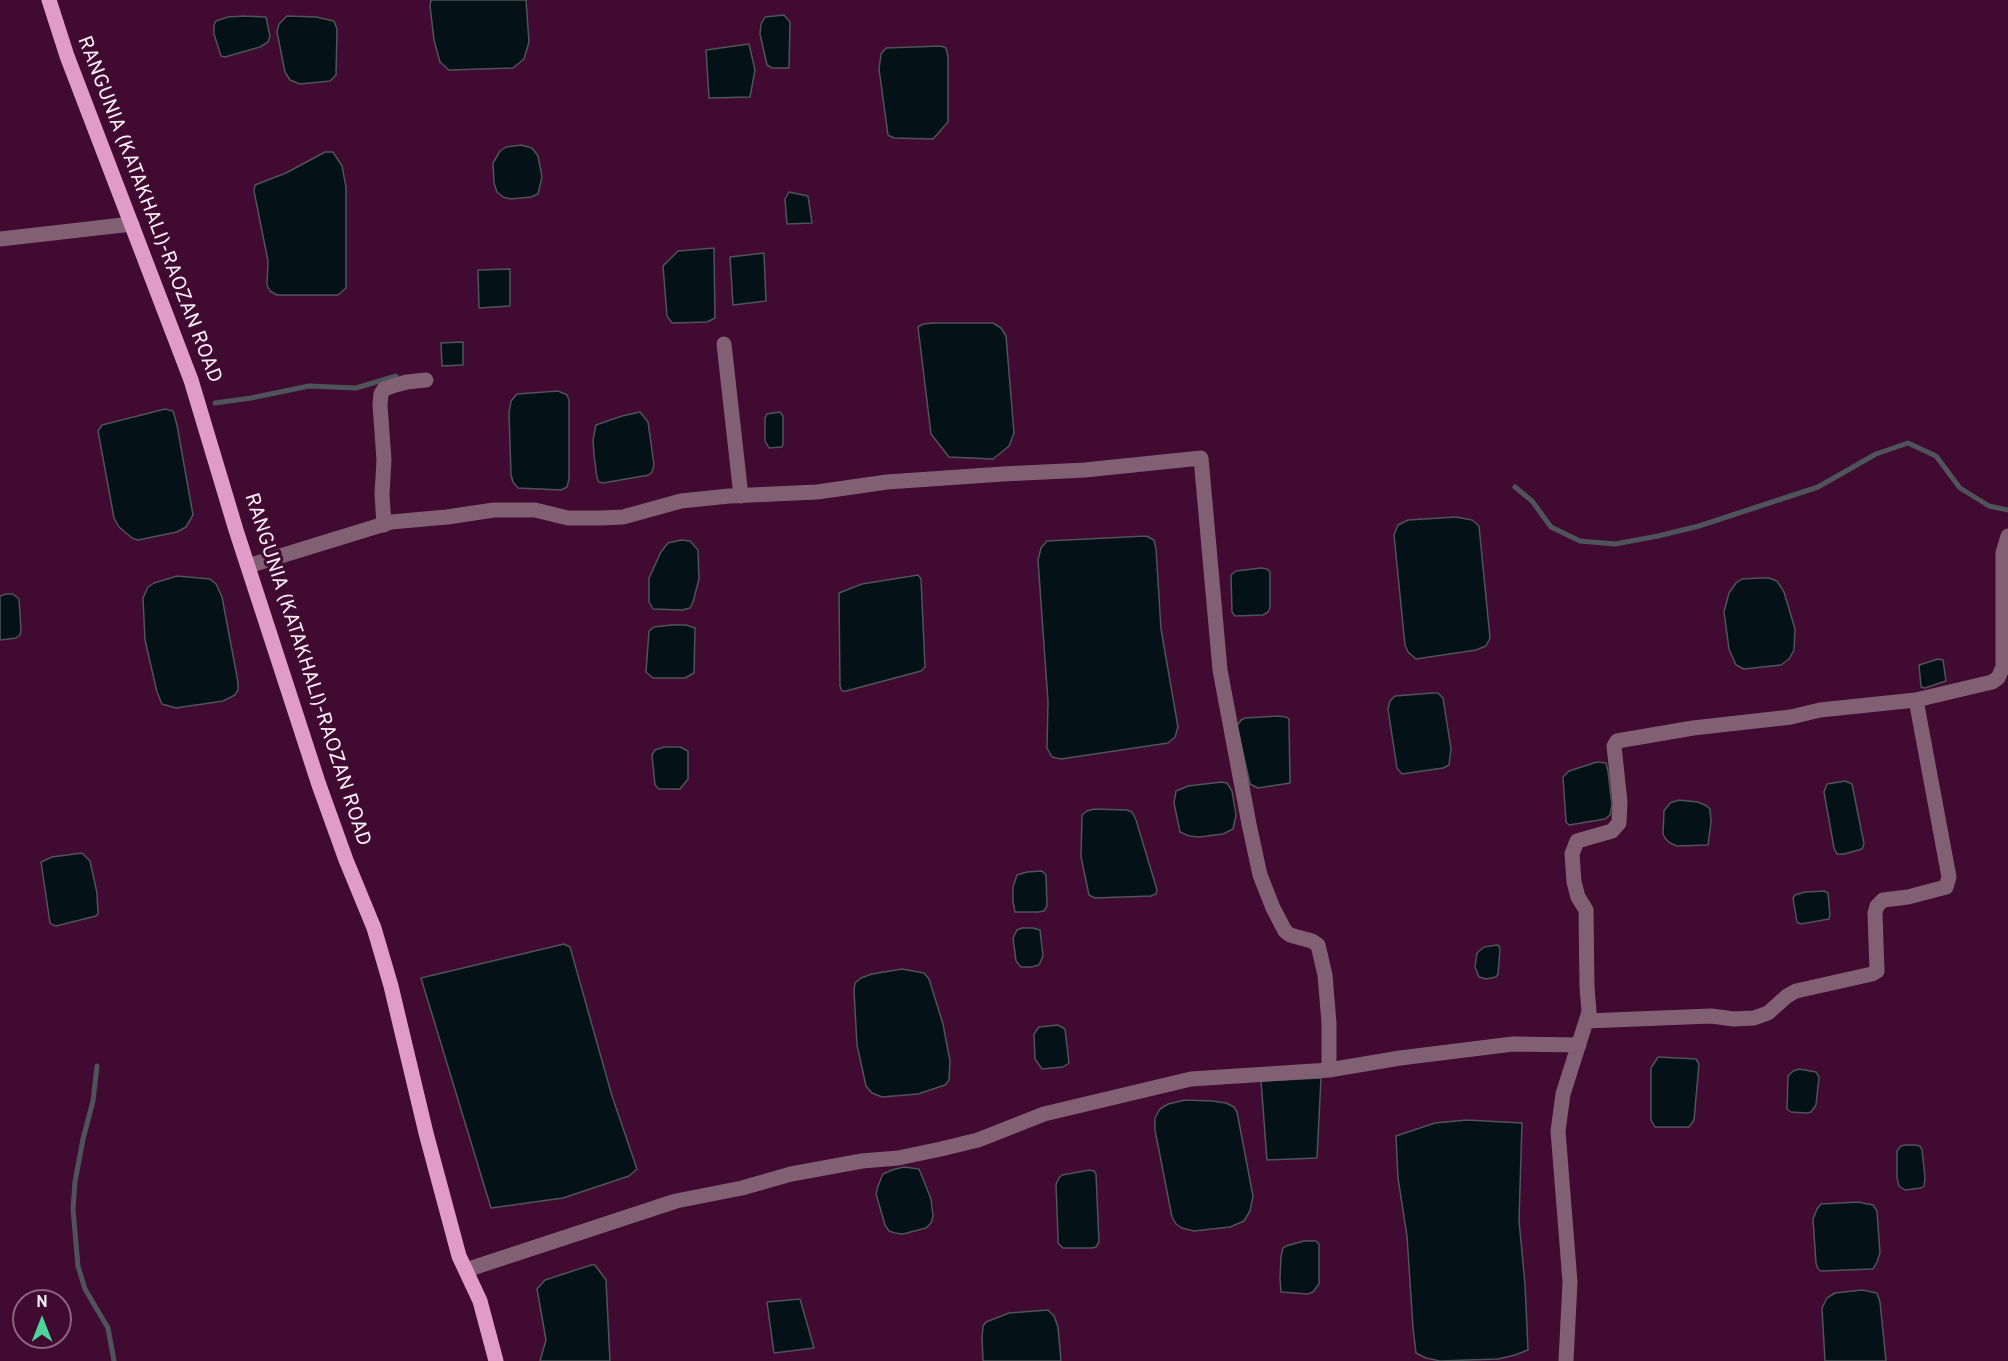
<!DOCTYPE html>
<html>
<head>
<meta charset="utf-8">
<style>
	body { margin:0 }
	#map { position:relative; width:2008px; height:1361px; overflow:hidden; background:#400a31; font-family:Overpass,sans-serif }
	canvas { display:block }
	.north { position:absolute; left:12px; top:1289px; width:60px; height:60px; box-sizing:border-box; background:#400a31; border:2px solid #8c6680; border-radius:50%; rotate:0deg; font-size:16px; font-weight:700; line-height:24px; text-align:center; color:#fdeff7 }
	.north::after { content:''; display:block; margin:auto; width:21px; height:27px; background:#4cd49b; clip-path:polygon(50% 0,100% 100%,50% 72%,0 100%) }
</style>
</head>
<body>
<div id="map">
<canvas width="2008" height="1361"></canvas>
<div class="north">N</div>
</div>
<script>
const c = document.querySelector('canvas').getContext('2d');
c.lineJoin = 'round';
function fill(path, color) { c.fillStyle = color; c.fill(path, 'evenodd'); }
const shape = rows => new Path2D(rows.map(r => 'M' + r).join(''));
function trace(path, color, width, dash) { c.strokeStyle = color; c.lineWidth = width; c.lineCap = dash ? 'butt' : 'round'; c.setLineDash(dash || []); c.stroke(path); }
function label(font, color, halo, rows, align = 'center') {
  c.font = font + ' Overpass,sans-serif'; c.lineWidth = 6; c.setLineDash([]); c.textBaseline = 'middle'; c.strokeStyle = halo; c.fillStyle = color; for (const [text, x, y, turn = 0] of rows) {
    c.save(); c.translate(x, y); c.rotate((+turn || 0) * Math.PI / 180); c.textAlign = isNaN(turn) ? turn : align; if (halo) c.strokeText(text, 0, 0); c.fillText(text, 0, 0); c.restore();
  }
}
const water = shape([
	[431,0,526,0,529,42,524,59,513,68,449,70,440,62,434,40,430,6,431,0],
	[784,15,790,22,789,68,772,68,767,65,760,34,761,24,765,17,784,15],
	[244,16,266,17,270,36,268,42,260,47,225,57,221,56,214,34,214,25,216,21,228,17,244,16],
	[287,16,316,17,334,21,337,29,336,75,330,81,300,84,290,80,285,72,277,32,279,24,287,16],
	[749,44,755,70,750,97,709,98,706,50,749,44],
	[941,46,946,48,948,57,948,122,933,139,894,138,888,135,879,69,881,54,886,48,941,46],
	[521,145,532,148,538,156,542,177,538,194,531,197,511,199,503,197,497,192,494,183,493,163,500,151,506,147,521,145],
	[325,152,333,152,342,166,346,187,346,288,338,295,277,295,270,291,267,285,268,261,254,191,255,185,286,173,325,152],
	[789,192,808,196,812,223,787,224,785,199,789,192],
	[714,248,715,318,707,322,672,323,667,316,663,266,678,251,714,248],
	[764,253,766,301,733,305,730,257,764,253],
	[510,269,510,306,479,308,478,270,510,269],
	[933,323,993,323,1001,328,1006,336,1014,433,1009,446,993,459,949,457,931,434,918,327,923,324,933,323],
	[463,342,463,365,442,366,441,343,463,342],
	[558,391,567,395,569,400,569,479,567,487,561,490,518,488,513,482,511,475,509,413,511,401,517,394,558,391],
	[165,409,173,411,177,425,193,515,186,527,177,532,138,540,132,538,119,527,114,518,98,431,102,425,165,409],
	[640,412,648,422,654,465,652,472,649,475,603,483,599,482,597,478,594,455,593,440,596,425,622,416,640,412],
	[780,412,783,416,783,444,782,447,769,448,765,441,765,418,767,414,780,412],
	[1456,517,1472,520,1479,526,1490,638,1486,646,1476,650,1416,659,1408,652,1405,645,1394,535,1398,525,1408,520,1456,517],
	[1146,536,1154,540,1156,549,1161,629,1178,727,1175,737,1168,743,1061,759,1052,757,1047,748,1048,702,1038,560,1041,548,1047,541,1146,536],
	[681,540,690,541,698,550,699,579,693,602,690,608,682,610,653,609,649,602,649,578,661,552,668,543,681,540],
	[1261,568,1267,569,1270,572,1270,608,1268,612,1263,615,1235,616,1232,612,1231,575,1236,571,1261,568],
	[918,575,921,579,925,667,921,671,846,691,842,691,840,686,839,593,862,584,918,575],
	[177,576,210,579,216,584,222,597,238,682,238,690,235,695,223,701,176,708,162,704,157,692,145,640,143,598,148,587,154,583,177,576],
	[1761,578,1769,578,1777,581,1784,592,1795,629,1794,650,1789,659,1781,665,1744,669,1736,665,1729,649,1724,612,1729,593,1736,583,1742,579,1761,578],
	[6,594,13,594,19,599,21,630,20,635,16,638,0,640,0,596,6,594],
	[671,625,686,625,695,628,694,673,685,678,653,678,646,672,649,631,654,627,671,625],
	[1938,659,1943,660,1946,681,1925,688,1921,687,1919,665,1938,659],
	[1433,693,1438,693,1443,698,1451,749,1449,765,1443,768,1402,774,1397,768,1388,709,1390,701,1395,696,1433,693],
	[1278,716,1286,717,1289,719,1290,783,1258,788,1250,784,1237,726,1241,720,1245,718,1278,716],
	[664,747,680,747,688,751,688,779,680,789,659,789,655,785,652,755,655,750,664,747],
	[1597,762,1606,763,1608,771,1612,805,1610,815,1605,819,1569,825,1566,822,1563,777,1569,771,1597,762],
	[1845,781,1852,784,1864,844,1862,849,1844,854,1837,854,1834,848,1824,792,1827,784,1845,781],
	[1222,782,1227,783,1232,791,1236,815,1233,829,1223,834,1199,837,1189,836,1180,832,1174,803,1176,791,1188,786,1222,782],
	[1679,800,1698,802,1707,806,1710,809,1711,822,1708,845,1677,846,1670,843,1665,838,1663,834,1664,811,1670,803,1679,800],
	[1094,809,1127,810,1132,812,1136,820,1157,890,1156,894,1151,896,1095,898,1089,895,1081,857,1082,815,1087,811,1094,809],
	[82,853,90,861,97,893,98,914,96,916,56,926,53,925,50,923,41,862,52,857,82,853],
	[1042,871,1046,875,1047,906,1044,911,1038,912,1015,912,1013,902,1013,887,1017,875,1027,872,1042,871],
	[1824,891,1828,893,1830,915,1829,919,1801,924,1797,922,1793,898,1795,895,1805,892,1824,891],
	[1022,928,1033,928,1040,930,1043,956,1039,965,1032,967,1021,967,1016,961,1013,938,1017,930,1022,928],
	[564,944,570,947,612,1096,637,1169,629,1176,563,1198,491,1208,421,978,564,944],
	[1497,945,1499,946,1500,950,1498,974,1496,977,1486,979,1479,977,1475,967,1477,953,1484,947,1497,945],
	[902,969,924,973,929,979,943,1024,950,1061,949,1080,945,1085,918,1094,882,1097,872,1093,866,1086,857,1045,854,991,855,983,861,978,872,974,902,969],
	[1058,1025,1065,1029,1069,1063,1063,1067,1042,1069,1035,1059,1034,1034,1039,1027,1058,1025],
	[1658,1057,1696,1059,1699,1064,1694,1120,1689,1127,1655,1127,1651,1120,1651,1068,1658,1057],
	[1799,1069,1816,1072,1819,1077,1816,1105,1811,1112,1807,1113,1791,1112,1787,1109,1788,1076,1793,1071,1799,1069],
	[1321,1078,1317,1158,1267,1160,1261,1081,1321,1078],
	[1185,1100,1212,1101,1226,1103,1234,1107,1237,1112,1253,1196,1250,1211,1244,1221,1230,1227,1194,1231,1182,1228,1176,1224,1172,1217,1155,1130,1155,1118,1160,1109,1168,1104,1185,1100],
	[1467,1120,1522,1123,1519,1221,1525,1284,1528,1350,1515,1355,1498,1359,1440,1361,1426,1358,1416,1353,1413,1328,1407,1236,1398,1178,1396,1136,1435,1123,1467,1120],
	[1905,1145,1915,1145,1920,1146,1922,1150,1925,1178,1924,1186,1921,1188,1905,1190,1899,1186,1897,1178,1897,1151,1901,1146,1905,1145],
	[904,1167,919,1169,931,1199,933,1216,931,1223,926,1228,903,1234,895,1233,889,1231,885,1225,876,1194,878,1186,883,1174,892,1170,904,1167],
	[1090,1170,1094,1171,1096,1174,1099,1242,1096,1247,1092,1248,1063,1248,1058,1243,1058,1237,1056,1184,1059,1178,1062,1175,1090,1170],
	[1858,1202,1873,1205,1877,1211,1880,1253,1877,1262,1873,1269,1821,1271,1818,1269,1816,1263,1813,1219,1817,1209,1821,1204,1858,1202],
	[1304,1241,1316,1241,1319,1244,1319,1284,1313,1292,1308,1294,1281,1292,1280,1278,1281,1256,1283,1248,1286,1246,1304,1241],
	[591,1265,595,1265,606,1280,610,1361,540,1361,546,1340,537,1289,545,1280,591,1265],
	[1862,1290,1877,1293,1880,1302,1886,1361,1825,1361,1822,1308,1827,1298,1835,1293,1862,1290],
	[800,1299,814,1348,774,1353,767,1302,800,1299],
	[1048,1310,1054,1316,1058,1327,1061,1361,983,1361,982,1338,983,1326,986,1322,1009,1313,1048,1310]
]);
fill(water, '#041116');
trace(water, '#4f545a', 1.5);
trace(shape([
	[215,403,251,398,309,386,356,388,396,376],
	[1515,487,1532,501,1551,527,1580,541,1615,544,1658,536,1699,526,1818,487,1876,454,1908,443,1936,456,1960,488,1989,506,2008,510],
	[97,1066,93,1101,83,1139,75,1182,73,1209,78,1266,85,1289,108,1328,114,1361]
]), '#4f545a', 5);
trace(shape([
	[0,239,132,224],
	[724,344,741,496],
	[384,525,382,494,384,460,380,405,381,394,384,389,396,385,407,382,426,380],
	[248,566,391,522,447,517,494,510,535,510,568,518,601,518,623,517,681,501,729,496,817,492,887,482,1003,474,1085,470,1201,458,1220,670,1249,824,1260,875,1273,908,1285,931,1290,935,1312,941,1318,945,1325,975,1329,1023,1329,1070],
	[1586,1021,1711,1016,1734,1019,1754,1018,1768,1013,1787,996,1796,991,1872,974,1877,971,1875,913,1877,906,1883,900,1908,897,1946,887,1949,877,1916,700],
	[466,1270,676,1201,742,1188,791,1174,862,1161,898,1158,941,1149,978,1140,1044,1114,1191,1079,1329,1070,1400,1058,1513,1044,1579,1045],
	[1566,1361,1570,1282,1558,1131,1563,1094,1589,1012,1587,987,1586,910,1578,897,1574,882,1572,854,1577,841,1612,831,1619,823,1620,802,1614,746,1617,741,1693,728,1791,717,1820,710,1916,700,1992,682,1998,678,2003,667,2003,553,2008,536]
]), '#826074', 15);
trace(shape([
	[49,0,67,56,191,380,236,530,319,785,346,860,374,928,391,986,426,1133,459,1256,480,1301,496,1361]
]), '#e09bc6', 15);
label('20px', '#fdeff7', '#400a31', [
	["RANGUNIA (KATAKHALI)-RAOZAN ROAD",148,210,69],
	["RANGUNIA (KATAKHALI)-RAOZAN ROAD",306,670,72]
]);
</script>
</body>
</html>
